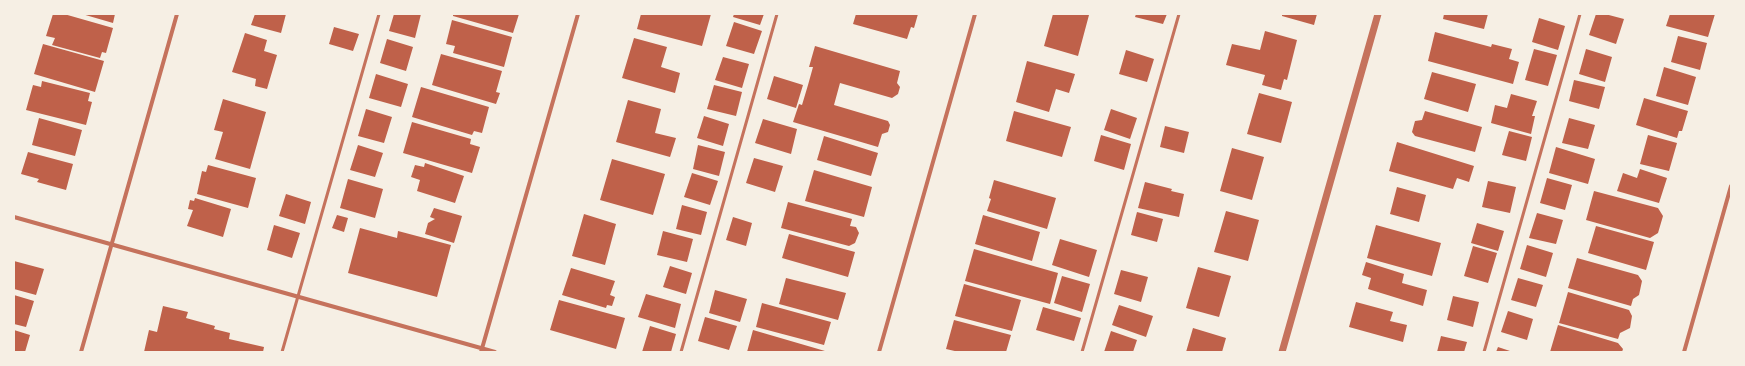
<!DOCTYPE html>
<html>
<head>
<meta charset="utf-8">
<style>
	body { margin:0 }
	#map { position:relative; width:1745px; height:366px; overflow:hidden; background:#f6efe4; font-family:"Source Serif 4",serif }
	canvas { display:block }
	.frame { position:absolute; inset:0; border:15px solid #f6efe4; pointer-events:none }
</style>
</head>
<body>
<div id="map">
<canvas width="1745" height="366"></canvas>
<div class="frame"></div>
</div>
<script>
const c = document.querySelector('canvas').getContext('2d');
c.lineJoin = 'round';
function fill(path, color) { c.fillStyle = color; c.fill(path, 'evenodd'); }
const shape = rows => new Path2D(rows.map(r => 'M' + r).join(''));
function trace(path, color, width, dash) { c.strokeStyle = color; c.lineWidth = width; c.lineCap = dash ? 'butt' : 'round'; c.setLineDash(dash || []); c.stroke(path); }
fill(shape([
	[53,14,64,14,113,28,106,53,102,52,100,58,52,45,55,38,46,36],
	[82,14,115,14,113,23],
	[255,14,286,14,281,33,251,25],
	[394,14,421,14,415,38,389,31],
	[453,14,519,14,513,33,453,16],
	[641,14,711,14,702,46,637,29],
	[734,14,764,14,760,25,733,17],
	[856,14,918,14,914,28,911,27,907,39,853,24],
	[1053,14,1089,15,1078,56,1044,46],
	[1136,14,1167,14,1163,24,1135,17],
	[1282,14,1317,14,1314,25,1282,16],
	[1444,14,1488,14,1484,29,1443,19],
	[1596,14,1605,14,1624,19,1616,44,1589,35],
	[1670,14,1715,14,1708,37,1666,26],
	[1539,18,1565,26,1558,50,1532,42],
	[452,20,512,37,504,67,453,53,455,46,446,44],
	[734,22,762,31,754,54,726,46],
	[334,27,359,34,353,51,329,44],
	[1265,31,1297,40,1287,80,1284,79,1281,90,1262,85,1265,75,1226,65,1232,44,1260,50],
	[1435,32,1491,47,1492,44,1512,49,1509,59,1519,62,1513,84,1428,61],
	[245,33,267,40,264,51,277,55,267,89,255,86,256,79,232,72],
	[1678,36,1707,43,1700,70,1671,62],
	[634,38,667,47,661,67,680,73,675,93,622,78],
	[387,39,413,47,406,71,380,63],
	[43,44,104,61,95,92,34,74],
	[815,46,900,71,897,83,900,87,898,94,892,98,840,83,834,105,888,121,890,125,888,132,882,134,878,147,793,122,799,104,802,105,808,85,813,67,809,67],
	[1534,49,1557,55,1548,86,1525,80],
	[1586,49,1612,57,1605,82,1579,74],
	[1126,50,1154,59,1147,82,1119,74],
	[441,54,502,71,496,92,500,93,496,104,432,85],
	[723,57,749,64,742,88,715,80],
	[1027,61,1075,74,1069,93,1056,89,1049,112,1016,102],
	[1664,67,1696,77,1688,105,1656,96],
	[1432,72,1476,84,1468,112,1424,99],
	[376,74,408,84,401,107,369,98],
	[774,76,803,85,796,108,767,99],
	[1574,80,1605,87,1599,109,1569,101],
	[42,81,90,93,88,101,92,102,86,125,26,110,33,85,41,87],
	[714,85,742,92,736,116,707,109],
	[421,87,489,107,482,133,474,131,472,135,412,117],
	[1259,93,1292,102,1281,143,1247,134],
	[1511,94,1537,101,1532,116,1535,116,1531,134,1491,123,1495,105,1507,108],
	[1644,98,1688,111,1682,131,1679,131,1677,138,1636,125],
	[223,99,266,112,250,169,215,159,223,132,214,130],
	[628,100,661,109,655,133,676,138,670,157,616,142],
	[366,109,392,117,384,143,358,136],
	[1111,109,1137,118,1130,139,1104,130],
	[1014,111,1071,127,1062,157,1006,141],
	[1425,111,1482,127,1475,152,1415,136,1412,132,1415,121,1422,120],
	[704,116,729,124,723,146,697,138],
	[39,118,82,130,75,156,32,145],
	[1569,118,1595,125,1588,149,1562,143],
	[763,119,797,129,791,154,755,143],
	[412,122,471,139,470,144,480,147,472,173,403,153],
	[1165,126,1189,132,1184,153,1160,147],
	[1509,131,1532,137,1526,161,1502,155],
	[1101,135,1131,144,1124,170,1094,161],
	[1648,135,1677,143,1669,171,1640,164],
	[824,136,878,153,871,176,817,160],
	[1397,142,1474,166,1469,182,1457,178,1453,189,1389,171],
	[358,145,383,153,375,177,350,170],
	[698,145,725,152,719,176,693,169],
	[1556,147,1595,159,1588,184,1549,173],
	[1232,148,1264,157,1252,200,1220,191],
	[28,152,73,164,66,190,37,182,39,179,21,174],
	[754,158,783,166,775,192,746,183],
	[612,159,665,174,653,215,600,200],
	[425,163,464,176,455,203,417,191,420,180,411,177,415,165,424,167],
	[208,165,256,178,248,208,197,194,202,171,206,172],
	[1640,169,1667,178,1659,203,1617,191,1623,173,1637,178],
	[814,170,872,187,864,217,805,201],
	[692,173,718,181,710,205,684,197],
	[1547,178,1572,185,1565,210,1540,203],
	[348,179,383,189,375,218,340,208],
	[994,180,1056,198,1047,229,987,211,991,199,989,198],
	[1488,181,1516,187,1510,213,1482,207],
	[1145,182,1172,189,1171,191,1184,194,1179,217,1138,208],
	[1397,187,1426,195,1419,222,1390,214],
	[1594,191,1658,208,1663,216,1658,233,1650,238,1586,220],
	[286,194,311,202,305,224,279,216],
	[195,198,231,209,223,237,187,226,193,210,188,209,190,200,194,201],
	[788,202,852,219,850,226,856,227,859,233,855,243,849,246,781,228],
	[682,205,707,212,701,235,676,229],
	[434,208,462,216,454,243,425,234,428,223,435,219,430,217],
	[1226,211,1259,220,1248,261,1214,252],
	[1137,212,1163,219,1157,242,1131,235],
	[1537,213,1563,220,1556,244,1529,238],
	[584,214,616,224,605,265,572,256],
	[337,215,348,218,344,232,332,228],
	[983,215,1040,232,1032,261,975,244],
	[733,217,752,223,746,246,726,240],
	[1477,223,1504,231,1498,251,1471,243],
	[274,225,300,233,292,258,267,250],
	[1376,225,1441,243,1432,276,1367,258],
	[1596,226,1654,242,1646,270,1588,253],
	[360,228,397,238,398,231,451,245,437,297,348,273],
	[663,231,693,239,687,262,657,255],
	[789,234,855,252,848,277,782,258],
	[1060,239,1097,250,1089,277,1052,265],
	[1527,245,1553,253,1546,277,1520,269],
	[1473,246,1497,253,1488,283,1464,276],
	[974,249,1058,273,1050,304,965,281],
	[1577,258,1638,275,1642,281,1639,295,1633,299,1631,306,1568,288],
	[14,261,44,269,36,295,14,289],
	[1366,262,1404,274,1402,283,1427,290,1423,306,1368,289,1371,278,1362,275],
	[670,266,692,273,686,294,663,287],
	[1198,267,1231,276,1219,317,1186,308],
	[571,268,615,281,610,295,615,297,612,306,607,305,606,308,562,295],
	[1121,270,1148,277,1141,302,1114,294],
	[1062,276,1090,284,1082,312,1054,303],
	[786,278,846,293,838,320,779,304],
	[1518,278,1543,285,1536,307,1511,300],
	[964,284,1021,300,1012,331,955,316],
	[715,290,747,299,740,322,709,313],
	[1568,292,1629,310,1632,316,1630,328,1620,333,1618,339,1559,323],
	[646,294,681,304,675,328,638,317],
	[14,295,34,301,26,327,14,324],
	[1453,296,1479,302,1473,327,1447,320],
	[559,300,625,318,616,349,550,330],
	[1356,302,1393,312,1390,321,1407,325,1403,342,1349,327],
	[762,303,831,322,824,345,756,327],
	[1119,305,1153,316,1146,337,1112,325],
	[163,306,188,312,186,318,215,326,214,329,230,333,229,339,264,347,263,352,144,352,149,330,157,332],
	[1043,307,1081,318,1074,341,1036,330],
	[1508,311,1533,319,1527,340,1501,332],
	[705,317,737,326,729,350,698,341],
	[954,320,1011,335,1006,352,959,352,946,349],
	[1558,325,1618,343,1623,349,1622,352,1550,352],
	[650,326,676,334,671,352,642,352],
	[1193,328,1226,338,1222,352,1186,352],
	[14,330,30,335,25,352,14,352],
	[753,330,825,351,825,352,747,352],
	[1111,331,1137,340,1133,352,1104,352],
	[1441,336,1467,342,1464,352,1437,352],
	[1498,347,1513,352,1496,352]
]), '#bf614a');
trace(shape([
	[282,352,379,14],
	[681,352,777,14],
	[1082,352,1179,14],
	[1484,352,1580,14]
]), '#c5725c', 3);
trace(shape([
	[14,217,495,352],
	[81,352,177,14],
	[481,352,578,14],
	[879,352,975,14],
	[1684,352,1731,186]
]), '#c5725c', 4);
trace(shape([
	[1282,352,1378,14]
]), '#c5725c', 7);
</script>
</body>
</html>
